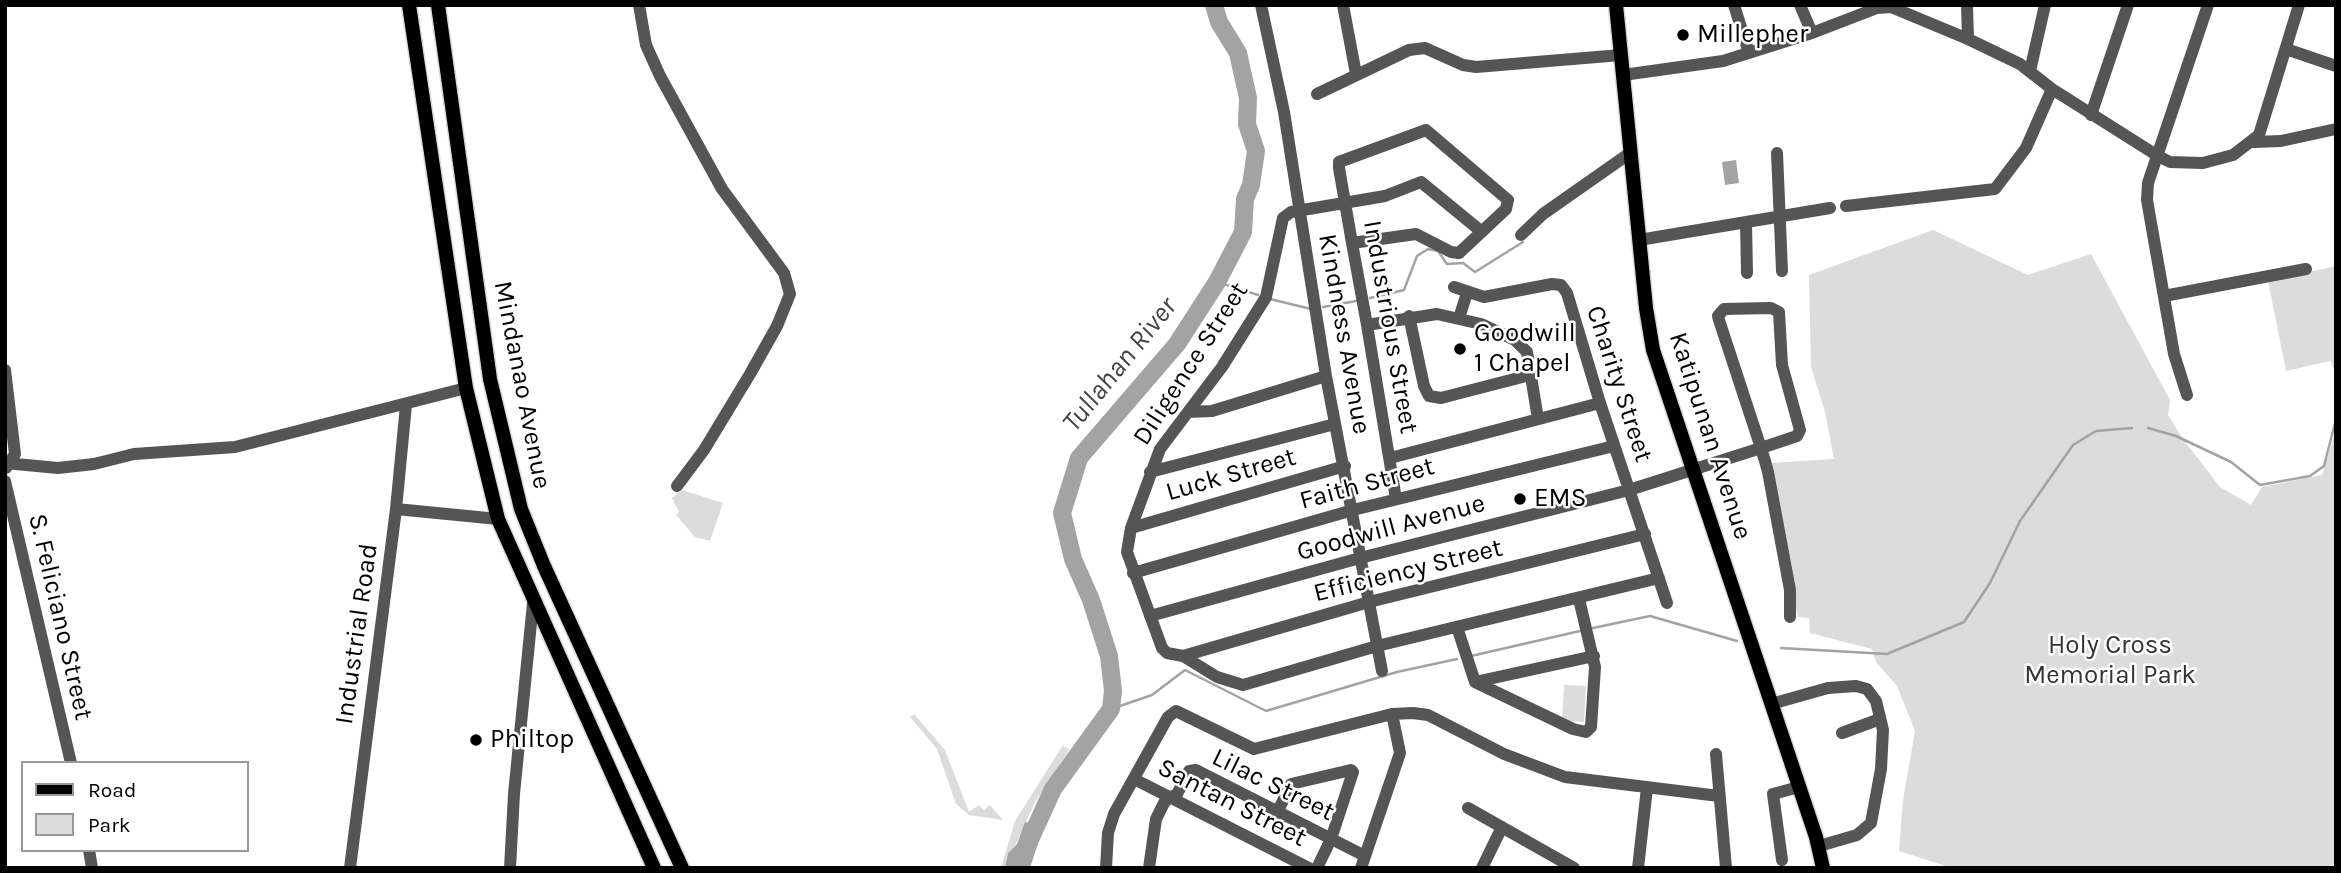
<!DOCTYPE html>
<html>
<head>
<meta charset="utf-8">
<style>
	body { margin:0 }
	#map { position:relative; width:2341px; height:873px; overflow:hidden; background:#fff; font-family:Karla,sans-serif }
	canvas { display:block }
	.frame { position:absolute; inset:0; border:7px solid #000; pointer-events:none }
	.legend { position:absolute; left:21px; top:761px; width:228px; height:91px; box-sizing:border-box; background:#fff; border:2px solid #999; margin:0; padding:9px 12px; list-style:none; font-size:21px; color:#000 }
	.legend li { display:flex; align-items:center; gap:14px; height:35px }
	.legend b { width:35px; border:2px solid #999 }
</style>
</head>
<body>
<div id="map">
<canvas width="2341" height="873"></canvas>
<div class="frame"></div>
<ul class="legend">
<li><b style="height:9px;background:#000"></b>Road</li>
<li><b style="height:19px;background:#dcdcdc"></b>Park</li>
</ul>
</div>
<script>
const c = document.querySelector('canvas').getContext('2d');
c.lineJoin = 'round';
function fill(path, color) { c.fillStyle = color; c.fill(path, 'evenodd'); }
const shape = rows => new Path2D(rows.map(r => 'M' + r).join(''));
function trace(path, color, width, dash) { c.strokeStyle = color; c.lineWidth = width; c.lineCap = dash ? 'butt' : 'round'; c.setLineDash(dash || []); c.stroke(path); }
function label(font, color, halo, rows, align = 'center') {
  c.font = font + ' Karla,sans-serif'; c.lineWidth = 5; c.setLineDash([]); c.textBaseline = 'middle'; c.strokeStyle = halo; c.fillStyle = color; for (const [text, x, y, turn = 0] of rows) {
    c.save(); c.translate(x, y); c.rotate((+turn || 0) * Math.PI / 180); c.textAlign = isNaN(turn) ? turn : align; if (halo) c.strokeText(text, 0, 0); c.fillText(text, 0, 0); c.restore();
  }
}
fill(shape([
	[1933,230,2028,275,2091,254,2170,400,2168,415,2183,439,2220,487,2251,505,2262,487,2322,475,2336,430,2336,868,1952,868,1899,851,1903,800,1915,731,1897,686,1876,662,1872,649,1810,633,1809,618,1798,617,1770,463,1834,459,1825,412,1811,367,1809,275],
	[2336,266,2336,374,2330,361,2286,371,2268,281],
	[682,490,723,503,710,541,695,537,676,515,679,512,672,498],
	[1564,685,1586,686,1584,722,1562,721],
	[914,714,945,750,969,812,979,805,984,810,990,805,1003,820,969,815,956,804,937,749,910,717],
	[1063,745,1069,750,1035,802,1016,844,1008,853,1005,868,1001,868,1015,821]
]), '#dcdcdc');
fill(shape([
	[1736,160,1739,183,1725,185,1722,162],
	[1025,822,1044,825,1030,868,1005,868,1008,853,1017,844]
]), '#a3a3a3');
trace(shape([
	[1217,282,1258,295],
	[1370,298,1404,290,1417,256,1428,249,1438,251,1447,264,1463,263,1475,272,1523,242],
	[1270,299,1311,309],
	[1323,307,1356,301],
	[2148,428,2176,436,2231,462,2260,485,2310,476,2324,466,2336,419],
	[1593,628,1650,616,1737,641],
	[1781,648,1887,654,1964,622,1990,583,2020,521,2073,445,2096,431,2132,428],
	[1471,656,1580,631],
	[1111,709,1152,695,1185,670,1266,711,1397,672,1457,659]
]), '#a3a3a3', 2.5);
trace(shape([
	[1017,868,1053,789,1111,709,1113,691,1109,656,1091,600,1073,559,1062,513,1079,458,1177,344,1217,282,1243,232,1245,199,1251,185,1256,151,1247,124,1248,98,1238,53,1219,22,1214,5]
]), '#a3a3a3', 18);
const major = shape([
	[409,5,466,388,498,519,654,868],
	[438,5,490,379,521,509,544,566,682,868],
	[1616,5,1646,308,1653,350,1816,837,1823,868]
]);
trace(major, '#dbdbdb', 17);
trace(shape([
	[639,5,646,45,660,76,722,189,784,273,790,294,777,326,750,374,704,450,677,486],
	[1261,5,1284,112,1326,376,1382,671],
	[1343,5,1356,74],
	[1734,5,1749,53],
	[1800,5,1812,33],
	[1967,5,1968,39],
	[2286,49,2336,66],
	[2030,71,2045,5],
	[1623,75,1723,61,1812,33,1877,8,1891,7,1968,39,2020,64,2052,89,2158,156,2170,162,2203,163,2233,155,2259,135,2299,5],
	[1317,94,1409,50,1425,48,1463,65,1476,67,1621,55],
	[2091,115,2128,5],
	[2254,142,2281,141,2336,129],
	[1777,153,1782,271],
	[1846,206,1995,189,2026,148,2052,89],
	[1746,223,1747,273],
	[1482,232,1421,182,1385,196,1291,212,1283,218,1266,297,1222,367,1160,449,1131,528,1127,552,1162,648,1167,653,1183,656,1217,677,1243,685,1377,646,1659,578],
	[1521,235,1543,214,1630,153],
	[1639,240,1830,208],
	[1352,243,1416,234,1451,252,1459,253,1506,209,1508,200,1426,130,1339,162,1339,168,1352,243,1367,325,1396,499],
	[1454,287,1484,297,1552,284,1561,285,1567,293,1600,403,1667,603],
	[2164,296,2306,269],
	[1409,316,1424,386,1429,396,1441,398,1530,375],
	[1459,318,1467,293],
	[1367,325,1437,314,1481,324,1515,340,1527,352,1538,419],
	[5,370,15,454,6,468],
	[2187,395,2174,354,2147,200,2148,183,2208,5],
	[1188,412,1212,411,1326,376],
	[1390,458,1600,403],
	[5,463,58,468,94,464,134,454,235,447,466,388],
	[1150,472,1335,424],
	[5,481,71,763],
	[396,509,498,519],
	[1131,528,1345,466],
	[1133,573,1353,510,1614,446],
	[1150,616,1360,558,1629,490,1761,448,1797,436,1800,430,1782,365,1779,312,1771,308,1724,309,1718,316,1719,320,1761,448,1765,461,1768,472,1790,590,1790,617],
	[1457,627,1475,682,1573,729,1586,732,1591,727,1595,667,1579,599],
	[1183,656,1369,602,1645,534],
	[1475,682,1594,656],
	[1771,704,1828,688,1856,686,1867,689,1876,701,1883,730,1881,769,1871,823,1857,835,1819,846],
	[1842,733,1880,719],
	[1716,754,1726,868],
	[1134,779,1309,868],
	[1468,808,1574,868],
	[1277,813,1291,784,1351,770,1353,772,1331,839,1317,868],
	[89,850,92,868],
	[1782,860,1773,794,1799,787],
	[350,868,396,509,406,405],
	[510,868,514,794,533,603],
	[1106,868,1108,833,1114,814,1168,717,1176,711,1254,749,1392,714,1413,713,1428,715,1504,754,1565,777,1719,796],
	[1149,868,1156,819,1165,801,1177,794,1189,771,1196,770,1365,856],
	[1361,868,1400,753,1392,714],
	[1482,868,1502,827],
	[1638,868,1647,788]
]), '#555', 12);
trace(major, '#000', 14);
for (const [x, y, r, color] of [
	[1683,35,7,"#000"],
	[1460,349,7,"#000"],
	[1520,499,7,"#000"],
	[476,740,7,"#000"]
]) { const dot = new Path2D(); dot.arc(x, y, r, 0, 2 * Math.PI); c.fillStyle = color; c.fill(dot); trace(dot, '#fff', 2.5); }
label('26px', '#000', '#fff', [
	["Millepher",1697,35],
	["Goodwill",1474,334],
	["1 Chapel",1474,364],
	["EMS",1534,499],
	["Philtop",490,740]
], 'left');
label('26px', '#000', '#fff', [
	["Industrious Street",1390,327,80],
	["Kindness Avenue",1344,334,80],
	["Diligence Street",1191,364,-57],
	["Charity Street",1619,384,72],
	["Mindanao Avenue",522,385,79],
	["Katipunan Avenue",1710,436,72],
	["Luck Street",1231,475,-16],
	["Faith Street",1367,484,-15],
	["Goodwill Avenue",1391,528,-15],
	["Efficiency Street",1408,571,-14],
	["S. Feliciano Street",60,617,77],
	["Industrial Road",357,634,-82],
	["Lilac Street",1273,785,26],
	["Santan Street",1232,803,27]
]);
label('26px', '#333', '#fff', [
	["Holy Cross",2110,646],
	["Memorial Park",2110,676]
]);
label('italic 28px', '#444', '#fff', [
	["Tullahan River",1120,365,-51]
]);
</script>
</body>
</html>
